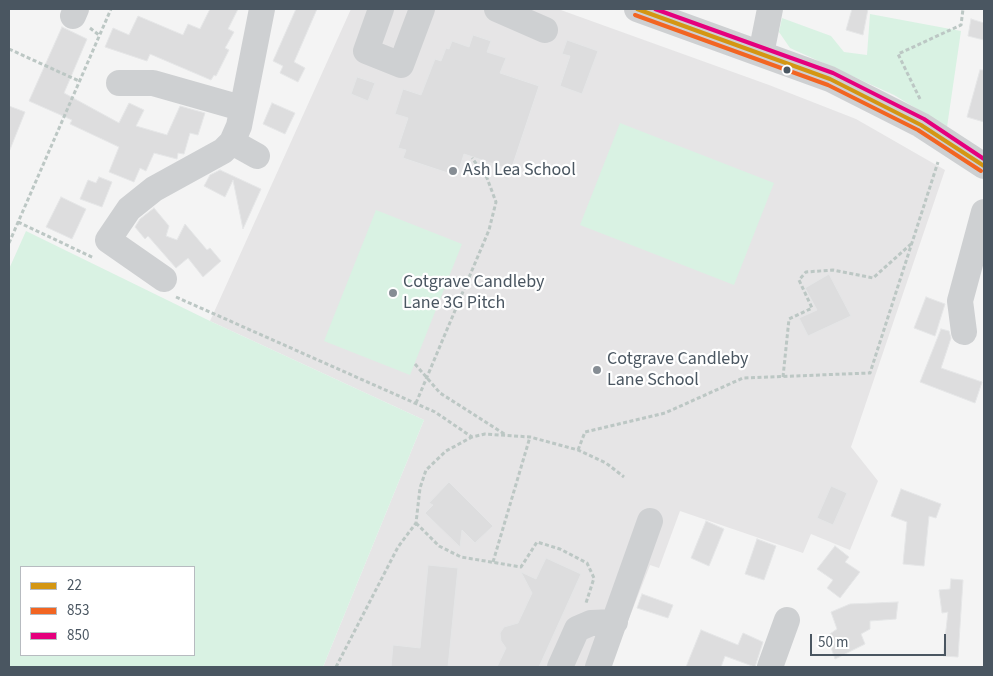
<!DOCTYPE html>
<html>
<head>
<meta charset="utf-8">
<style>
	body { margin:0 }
	#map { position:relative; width:993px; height:676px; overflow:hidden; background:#f4f4f4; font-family:"Source Sans 3",sans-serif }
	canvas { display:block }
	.frame { position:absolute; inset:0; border:10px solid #4a5661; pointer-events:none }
	.legend { position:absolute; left:20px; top:566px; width:175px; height:90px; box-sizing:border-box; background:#fff; border:1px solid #b7bbc0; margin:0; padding:6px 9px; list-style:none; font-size:15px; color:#4a5661 }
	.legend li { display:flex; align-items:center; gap:10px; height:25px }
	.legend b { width:25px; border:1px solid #b7bbc0 }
	.scale { position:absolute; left:810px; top:634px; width:136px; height:22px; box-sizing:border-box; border:2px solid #4a5661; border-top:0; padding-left:6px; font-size:15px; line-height:18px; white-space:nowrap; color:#4a5661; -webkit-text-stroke:4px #fff; paint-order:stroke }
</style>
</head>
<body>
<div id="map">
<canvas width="993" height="676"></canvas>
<div class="frame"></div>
<ul class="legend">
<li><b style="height:6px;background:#d49613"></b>22</li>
<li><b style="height:6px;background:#f26522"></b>853</li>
<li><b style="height:6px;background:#e5007d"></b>850</li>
</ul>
<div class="scale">50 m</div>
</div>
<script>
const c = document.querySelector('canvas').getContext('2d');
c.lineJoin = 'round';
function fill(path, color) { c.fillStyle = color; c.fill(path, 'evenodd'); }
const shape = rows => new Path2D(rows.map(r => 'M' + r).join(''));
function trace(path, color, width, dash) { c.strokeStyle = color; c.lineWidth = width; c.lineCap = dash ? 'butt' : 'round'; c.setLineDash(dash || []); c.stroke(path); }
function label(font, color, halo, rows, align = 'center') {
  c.font = font + ' "Source Sans 3",sans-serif'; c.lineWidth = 4.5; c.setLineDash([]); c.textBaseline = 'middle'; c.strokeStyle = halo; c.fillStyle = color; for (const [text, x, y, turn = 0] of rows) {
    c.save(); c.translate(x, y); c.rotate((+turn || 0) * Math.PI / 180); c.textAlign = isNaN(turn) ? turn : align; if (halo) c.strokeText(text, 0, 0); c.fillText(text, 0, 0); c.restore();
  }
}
fill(shape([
	[351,9,558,9,769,85,856,119,945,170,851,447,878,481,850,550,811,534,803,553,680,511,659,568,650,565,610,667,323,667,424,420,210,321]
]), '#e6e5e6');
fill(shape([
	[870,14,961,31,947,127,894,95,790,48,779,32,782,18,831,36,844,52,867,55],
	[620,123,774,183,734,285,580,225],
	[376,210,462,244,410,375,324,341],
	[26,231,210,321,424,420,323,667,9,667,9,269],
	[21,567,194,567,194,655,21,655]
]), '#d9f2e3');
const building = shape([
	[210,9,238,9,228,29,234,32,225,48,229,50,216,76,214,75,211,80,150,54,147,61,105,47,113,28,129,35,138,16,183,35,188,24,200,29,210,9],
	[296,9,317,9,294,62,305,68,298,82,280,73,283,66,273,61,296,9],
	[852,9,868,9,863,35,846,30,852,9],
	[971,19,984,23,984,40,968,36,971,19],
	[62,27,87,39,64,93,119,123,129,103,144,110,136,126,167,135,180,106,205,113,198,135,190,133,184,154,178,153,177,159,154,153,146,171,140,168,134,182,109,172,119,147,70,124,72,120,29,101,62,27],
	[473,35,491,41,487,52,506,58,500,73,539,86,511,170,464,154,457,176,403,158,406,150,398,148,408,118,395,114,403,89,421,95,435,59,441,61,446,48,449,49,452,41,469,47,473,35],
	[567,40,598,51,582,94,560,86,570,56,562,54,567,40],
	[980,70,984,70,984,122,967,117,980,70],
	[357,77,375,83,368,101,351,94,357,77],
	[272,103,295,113,285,134,263,124,272,103],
	[9,106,25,112,9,152,9,106],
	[220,170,261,189,243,229,233,180,225,197,204,186,210,175,220,170],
	[99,177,112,182,102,207,80,199,88,180,96,183,99,177],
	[61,197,86,209,72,239,46,227,61,197],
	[154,208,169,226,166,236,177,240,185,224,207,250,210,248,221,261,203,277,188,258,176,268,148,236,145,239,135,227,140,219,154,208],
	[829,274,851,316,808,336,799,318,817,310,805,288,829,274],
	[926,297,945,304,935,336,914,328,926,297],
	[941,329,949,331,951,338,941,368,982,382,975,403,920,382,941,329],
	[449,482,493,526,475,543,462,530,460,547,425,513,433,505,429,503,449,482],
	[831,486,847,493,833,525,817,518,831,486],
	[901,489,941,504,936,518,929,516,924,566,903,564,907,522,891,516,901,489],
	[706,521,724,529,709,566,691,558,706,521],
	[757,539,776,546,764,580,745,574,757,539],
	[835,546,849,557,845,562,860,572,840,598,827,588,833,580,817,569,835,546],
	[546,558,581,574,539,667,497,667,506,648,501,641,500,633,504,627,518,623,532,593,521,572,536,579,546,558],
	[428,565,458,568,448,667,391,667,393,645,420,648,428,565],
	[951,579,963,580,958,657,943,656,948,612,942,613,939,590,950,589,951,579],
	[642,594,673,605,668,618,637,608,642,594],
	[898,602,896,619,870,621,870,629,861,634,865,644,835,659,827,636,837,629,831,612,850,604,898,602],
	[701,630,738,645,743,633,763,642,755,667,725,656,721,667,686,667,701,630]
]);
fill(building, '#ddddde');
trace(building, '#e5e6e7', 1);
trace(shape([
	[90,28,99,35],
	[9,49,79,81],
	[920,99,898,54,961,25,963,9],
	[18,222,94,258],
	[9,243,111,9],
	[176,297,435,412,472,437,485,434,530,437,578,450,606,463,624,477],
	[415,364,440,393,506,435],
	[783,377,789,319,812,308,799,280,806,272,833,270,873,278,911,244],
	[416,403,489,230,496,202,487,178,472,158],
	[578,450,585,432,665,413,743,378,870,373,938,162],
	[416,523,439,546,461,557,521,567,537,542,560,549,587,563,594,578,586,603],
	[493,562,530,437],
	[336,667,398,547,416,523,420,488,426,470,446,451,472,437]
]), '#bcc7c4', 3, [4, 2.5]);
trace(shape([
	[381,9,366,51,401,65,422,9],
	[497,9,545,30],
	[637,9,830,79,921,125,984,166],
	[73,16,76,9],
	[761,54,770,9],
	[119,83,153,83,241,108],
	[232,142,257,156],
	[164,279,108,240,129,209,154,189,223,151,232,142,239,126,262,9],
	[964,332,960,301,984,212],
	[560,667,577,629,591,623,615,622],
	[598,667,650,521],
	[770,667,787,620]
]), '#ced0d2', 26);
trace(shape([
	[637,9,830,79,921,125,984,166]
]), '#d49613', 4);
trace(shape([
	[635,15,828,85,918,130,981,171]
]), '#f26522', 4);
trace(shape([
	[655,9,833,73,924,119,984,159]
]), '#e5007d', 4);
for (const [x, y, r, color] of [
	[787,70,4.5,"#4a5661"],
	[453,171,5,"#868d94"],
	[393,293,5,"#868d94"],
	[597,370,5,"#868d94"]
]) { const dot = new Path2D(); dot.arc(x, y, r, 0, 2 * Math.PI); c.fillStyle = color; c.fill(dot); trace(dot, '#fff', 2); }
label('18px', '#4a5661', '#fff', [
	["Ash Lea School",463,171],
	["Cotgrave Candleby",403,283],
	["Lane 3G Pitch",403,304],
	["Cotgrave Candleby",607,360],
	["Lane School",607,381]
], 'left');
</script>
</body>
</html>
